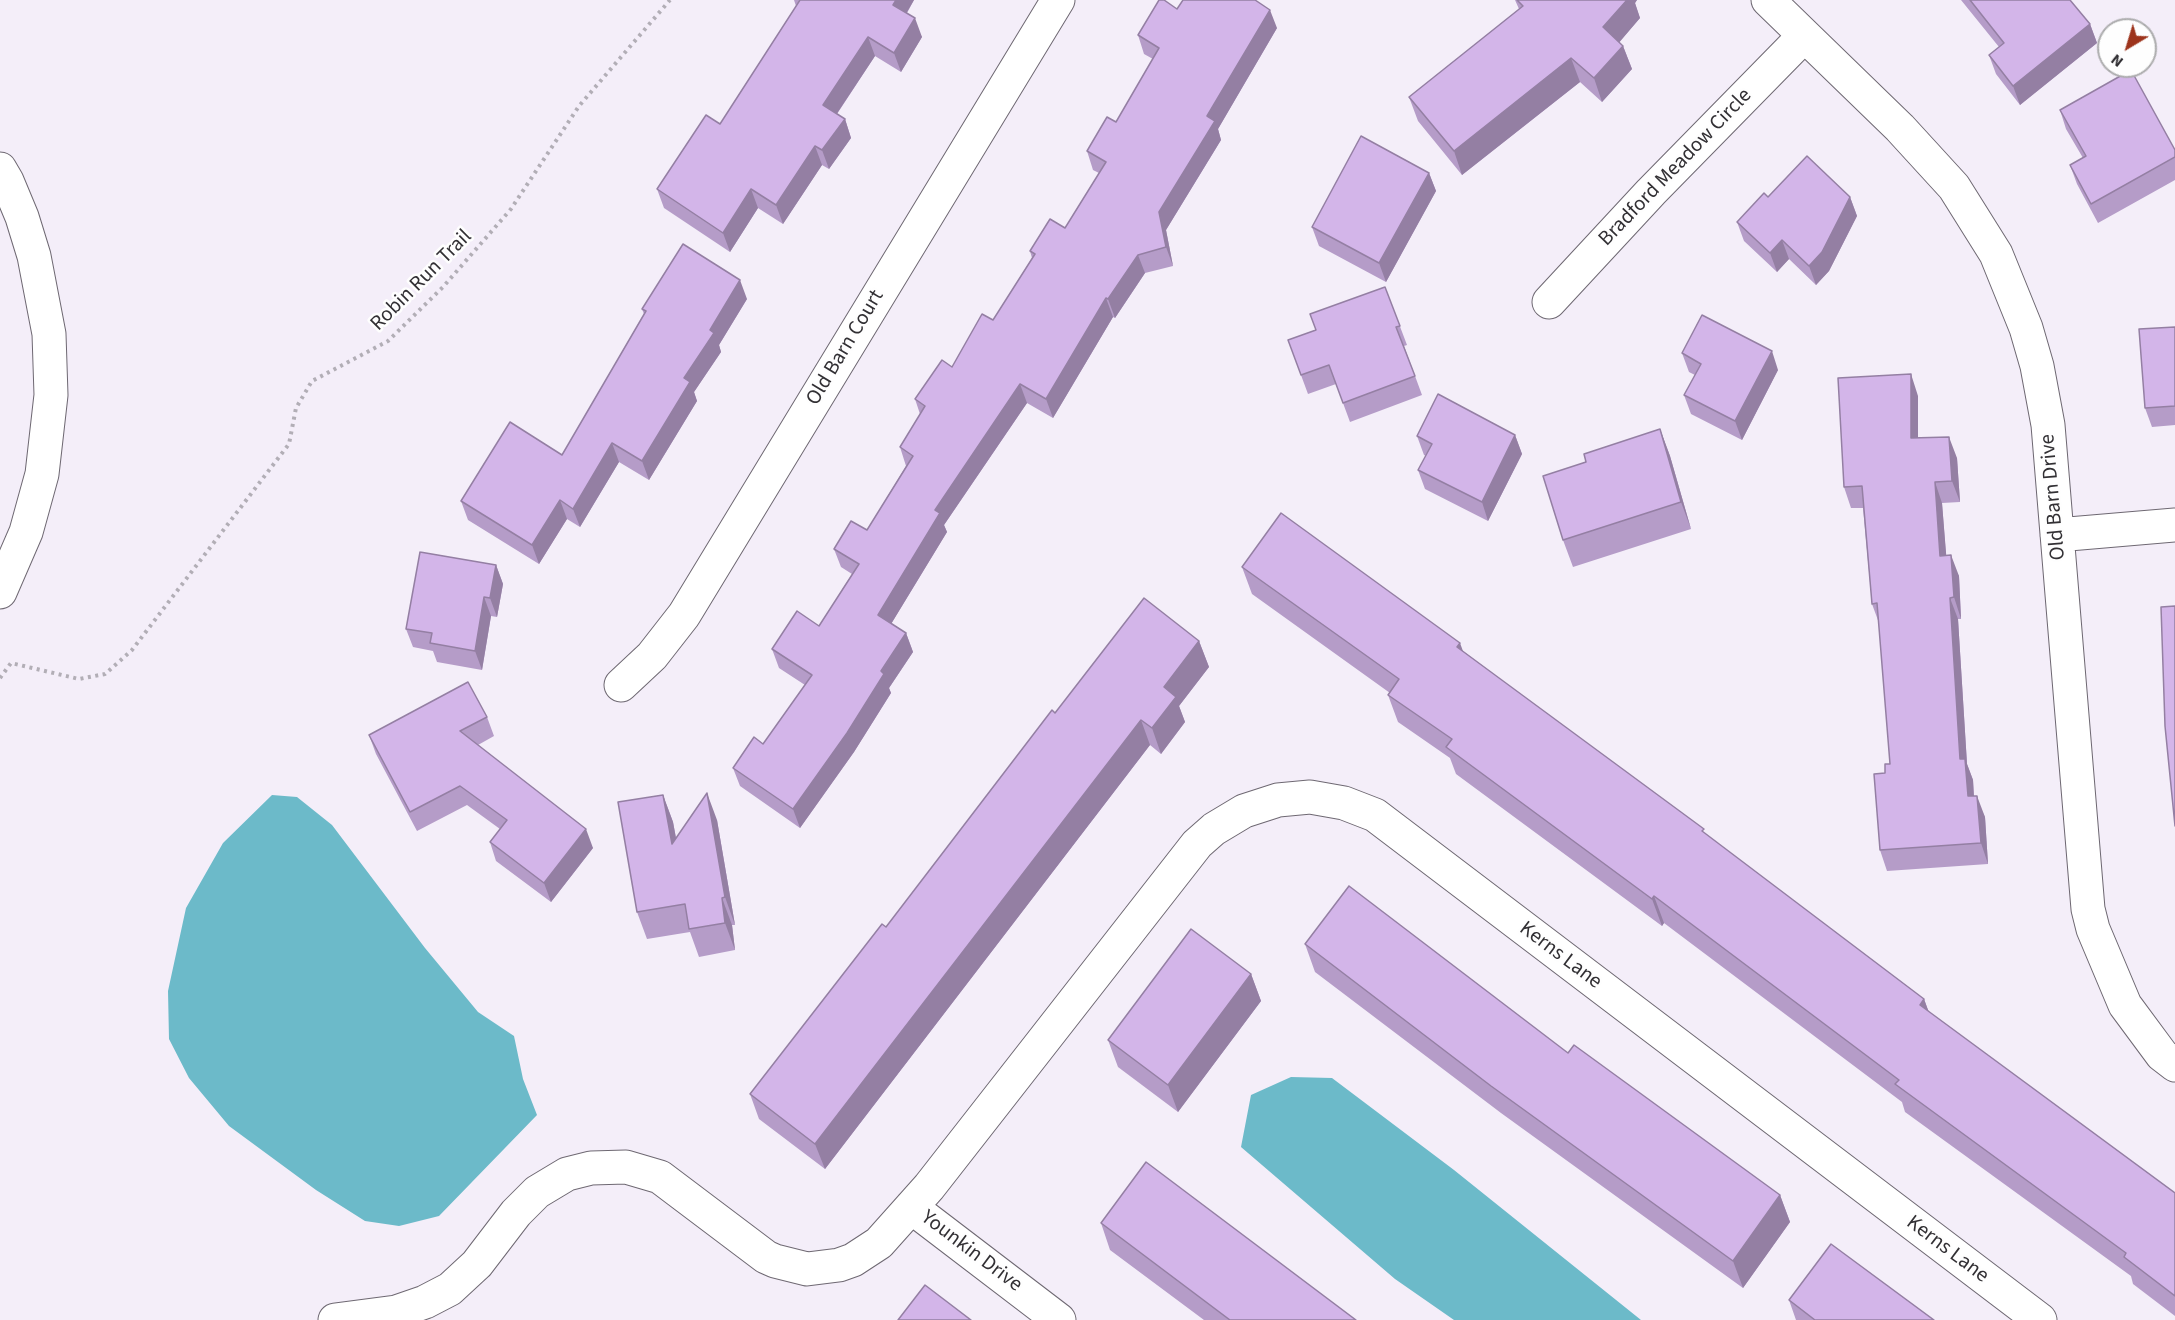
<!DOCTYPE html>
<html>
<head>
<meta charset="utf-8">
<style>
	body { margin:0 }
	#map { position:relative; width:2175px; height:1320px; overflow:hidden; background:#f4eef9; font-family:"Source Sans 3",sans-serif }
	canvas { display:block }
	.north { position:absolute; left:2097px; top:18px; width:60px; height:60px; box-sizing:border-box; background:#fefefe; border:2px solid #acacad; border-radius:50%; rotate:218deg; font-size:16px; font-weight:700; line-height:24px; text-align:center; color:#323034 }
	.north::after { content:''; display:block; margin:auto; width:21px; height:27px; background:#9d341c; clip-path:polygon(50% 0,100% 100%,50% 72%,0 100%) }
</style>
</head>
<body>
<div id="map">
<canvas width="2175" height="1320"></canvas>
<div class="north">N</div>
</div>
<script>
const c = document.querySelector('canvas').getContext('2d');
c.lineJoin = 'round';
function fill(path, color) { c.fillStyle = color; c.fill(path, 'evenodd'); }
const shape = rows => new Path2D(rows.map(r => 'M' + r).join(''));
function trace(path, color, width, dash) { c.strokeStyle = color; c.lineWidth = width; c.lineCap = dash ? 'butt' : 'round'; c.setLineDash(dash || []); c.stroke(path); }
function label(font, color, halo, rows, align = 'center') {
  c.font = font + ' "Source Sans 3",sans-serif'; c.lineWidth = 5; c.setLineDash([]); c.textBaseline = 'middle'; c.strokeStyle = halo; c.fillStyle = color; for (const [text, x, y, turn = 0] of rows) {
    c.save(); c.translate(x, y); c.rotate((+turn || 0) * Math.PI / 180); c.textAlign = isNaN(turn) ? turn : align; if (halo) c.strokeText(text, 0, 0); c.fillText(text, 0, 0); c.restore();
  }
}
fill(shape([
	[272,795,297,797,332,825,425,948,478,1012,514,1036,523,1079,537,1115,439,1216,399,1226,365,1221,316,1190,229,1126,189,1078,169,1039,168,991,186,908,223,843],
	[1291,1077,1332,1078,1454,1170,1641,1320,1454,1320,1395,1279,1241,1147,1251,1095]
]), '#6cbac9');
const minor = shape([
	[1768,0,1900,128,1954,187,1996,254,2026,328,2037,366,2048,425,2088,909,2093,929,2125,1005,2162,1055,2175,1065],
	[0,169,7,181,22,217,34,256,49,334,51,395,42,474,26,532,0,592],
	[1549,302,1651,192,1804,36],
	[2057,535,2175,525],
	[621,685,652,656,684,615,1058,0],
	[911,1207,1059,1320],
	[335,1320,396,1312,425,1302,450,1289,477,1264,516,1213,537,1192,567,1174,591,1168,626,1167,660,1177,766,1257,775,1261,807,1269,839,1265,853,1260,879,1243,929,1187,1197,844,1214,829,1244,811,1278,800,1310,797,1344,803,1375,815,2040,1320]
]);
trace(minor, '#6e6872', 35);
trace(shape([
	[0,678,11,663,79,679,105,674,132,650,289,444,296,408,312,381,388,341,443,287,511,209,579,106,670,0]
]), '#b2aeb6', 4, [3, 4.5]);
trace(minor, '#fff', 33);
fill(shape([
	[794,0,914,0,907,13,922,37,901,72,875,56,837,114,845,119,851,138,829,169,822,165,783,224,758,208,730,252,664,208,657,189,720,124,796,6],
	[1515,0,1637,0,1635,3,1640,18,1619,42,1623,46,1632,69,1602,102,1580,82,1462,175,1418,121,1409,97,1519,9],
	[1961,0,2070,0,2090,24,2097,43,2020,105,1996,74,1989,55,1999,47],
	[1177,9,1277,28,1218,129,1221,140,1166,230,1173,266,1145,273,1115,318,1113,317,1053,418,1027,403,944,525,947,532,891,624,906,633,913,652,889,688,891,693,854,752,800,828,740,786,733,768,763,744,805,685,779,668,772,649,819,626,852,574,841,567,834,549,867,530,906,466,900,447,920,414,915,399,952,367,993,320,1032,258,1030,251,1065,228,1099,173,1093,170,1087,151,1116,122,1153,59,1144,54,1138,35],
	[2060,110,2175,150,2175,180,2098,223,2077,184,2070,165,2083,158,2066,129],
	[1429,173,1436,191,1386,282,1319,246,1312,227],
	[1768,197,1850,197,1857,216,1829,271,1816,285,1789,259,1777,272,1744,241,1737,222],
	[1385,287,1407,345,1404,346,1422,395,1350,422,1336,384,1308,394,1288,340,1316,330],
	[747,299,719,345,721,352,694,392,697,401,649,480,619,462,580,527,567,519,539,564,468,520,461,501,562,455,644,314,642,309],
	[2175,327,2175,425,2152,427,2145,408],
	[1682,353,1778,370,1742,440,1691,414,1684,395,1695,375,1689,372],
	[1918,396,1918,438,1957,458,1960,502,1942,503,1946,555,1959,576,1961,619,1958,619,1967,764,1973,780,1974,796,1985,817,1988,864,1887,871,1880,850,1885,773,1890,764,1879,623,1872,604,1863,508,1851,508,1844,487],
	[1660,429,1670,456,1691,529,1573,567,1563,540,1586,462],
	[1515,435,1522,454,1488,521,1425,489,1418,470,1426,456,1424,455,1417,436],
	[496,565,503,584,497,617,491,616,482,670,437,662,433,651,413,647,406,629],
	[1242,567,1463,651,1924,999,1929,1013,2175,1193,2175,1316,2133,1284,2131,1276,1905,1112,1902,1102,1664,923,1662,926,1456,774,1450,758,1398,722,1388,695,1390,693,1252,594],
	[1199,641,1209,667,1179,706,1185,722,1161,754,1150,745,825,1169,759,1119,750,1094,886,927,1055,713],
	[487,717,494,736,478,745,593,848,551,902,496,861,490,842,500,829,467,805,417,831,376,754,369,735],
	[663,795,673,822,676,838,717,820,735,925,732,925,735,950,699,957,690,932,647,939,637,912],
	[1305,944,1568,1053,1780,1195,1790,1222,1743,1288,1501,1113,1315,972],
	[1251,974,1261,1001,1178,1112,1118,1067,1108,1040],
	[1101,1223,1356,1320,1204,1320,1110,1250],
	[1789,1300,1934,1320,1796,1320]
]), '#b59cc8');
fill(shape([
	[896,0,914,0,900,24,893,5],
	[1626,0,1637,0,1635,3,1640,18,1612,51,1603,27],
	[1270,10,1277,28,1218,129,1221,140,1166,230,1173,266,1166,247,1159,212,1207,116],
	[915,18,922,37,901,72,894,53],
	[2090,24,2097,43,2020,105,2013,86],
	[868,37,875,56,830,124,823,105],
	[1623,46,1632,69,1602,102,1594,78],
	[1571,58,1580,82,1462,175,1454,151],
	[845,119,851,138,829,169,822,150],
	[815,146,822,165,783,224,776,205],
	[1429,173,1436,191,1386,282,1379,263],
	[751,189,758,208,730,252,723,233],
	[1850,197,1857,216,1829,271,1816,285,1809,266],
	[1782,240,1789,259,1777,272,1770,253],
	[1138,255,1145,273,1115,318,1108,299],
	[740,280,747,299,719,345,721,352,694,392,697,401,649,480,642,461,684,378,710,330],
	[1106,298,1113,317,1053,418,1046,399],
	[1772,351,1778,370,1742,440,1735,421],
	[1911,374,1918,396,1918,460,1911,438],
	[1020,384,1027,403,944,525,947,532,885,634,878,615,935,510],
	[1660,429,1670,456,1691,529,1681,502],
	[1515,435,1522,454,1488,521,1482,502],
	[1949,437,1957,458,1960,502,1952,481],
	[612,443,619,462,580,527,573,509],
	[1935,482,1942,503,1948,577,1940,556],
	[560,500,567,519,539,564,532,545],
	[1951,555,1959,576,1961,619,1954,597],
	[496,565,503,584,497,617,490,598],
	[484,597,491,616,482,670,475,651],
	[1950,598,1958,619,1967,764,1973,780,1975,818,1968,796,1960,759],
	[906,633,913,652,889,688,891,693,854,752,800,828,793,809],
	[1199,641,1209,667,1179,706,1185,722,1161,754,1152,728,1164,687],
	[1460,643,1470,670,1457,647],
	[1141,720,1150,745,825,1169,815,1144],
	[707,793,717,820,735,925,725,897],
	[663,795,673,822,682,871,672,844],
	[1977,796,1985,817,1988,864,1981,843],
	[586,829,593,848,551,902,544,883],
	[1654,896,1664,923,1662,926,1652,899],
	[722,898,732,925,735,950,725,923],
	[1251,974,1261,1001,1178,1112,1168,1085],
	[1924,999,1934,1026,1920,1005],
	[1780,1195,1790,1222,1743,1288,1733,1261]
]), '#947fa3');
const building = shape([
	[800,0,896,0,893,5,915,18,894,53,868,37,823,105,845,119,822,150,815,146,776,205,751,189,723,233,657,189,706,115,720,124,800,0],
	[1159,0,1164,0,1177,9,1183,0,1255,0,1270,10,1207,116,1215,121,1159,212,1166,247,1138,255,1108,299,1106,298,1046,399,1020,384,935,510,940,513,878,615,906,633,881,671,884,674,847,733,793,809,733,768,754,737,763,744,812,675,772,649,797,611,819,626,859,564,834,549,851,521,867,530,913,456,900,447,925,406,915,399,942,360,952,367,982,314,993,320,1035,254,1030,251,1050,219,1065,228,1106,162,1087,151,1107,117,1116,122,1159,48,1138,35,1159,0],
	[1517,0,1627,0,1603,27,1623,46,1594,78,1571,58,1454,151,1409,97,1523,6,1517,0],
	[1970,0,2070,0,2090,24,2013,86,1989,55,2004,43,1970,0],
	[2131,70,2175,150,2175,157,2091,204,2070,165,2086,156,2060,110,2131,70],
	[1361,136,1429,173,1379,263,1312,227,1361,136],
	[1807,156,1850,197,1822,252,1809,266,1782,240,1770,253,1737,222,1764,193,1768,197,1807,156],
	[683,244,740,280,710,330,714,333,684,378,690,382,642,461,612,443,573,509,560,500,532,545,461,501,510,422,562,455,646,311,642,309,683,244],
	[1385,287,1400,326,1396,327,1415,376,1343,403,1329,365,1301,375,1288,340,1316,330,1310,314,1385,287],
	[1702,315,1772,351,1735,421,1684,395,1701,364,1682,353,1702,315],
	[2175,327,2175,406,2145,408,2139,329,2175,327],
	[1911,374,1911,438,1949,437,1952,481,1935,482,1940,556,1951,555,1954,597,1950,598,1960,759,1965,759,1968,796,1977,796,1981,843,1880,850,1874,774,1885,773,1885,764,1890,764,1877,603,1872,604,1862,486,1844,487,1838,378,1911,374],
	[1438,394,1515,435,1482,502,1418,470,1432,444,1417,436,1438,394],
	[1660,429,1681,502,1563,540,1543,476,1586,462,1584,454,1660,429],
	[1281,513,1460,643,1457,647,1704,829,1702,831,1924,999,1920,1005,2175,1193,2175,1296,2124,1257,2126,1253,1895,1084,1899,1080,1654,896,1652,899,1446,747,1452,739,1388,695,1399,679,1242,567,1281,513],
	[420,552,496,565,490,598,484,597,475,651,430,643,432,633,406,629,420,552],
	[1144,598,1199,641,1164,687,1176,697,1152,728,1141,720,815,1144,750,1094,882,924,886,927,1052,710,1055,713,1144,598],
	[2175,606,2175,826,2165,726,2161,607,2175,606],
	[468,682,487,717,460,731,586,829,544,883,490,842,507,820,460,786,410,812,369,735,468,682],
	[707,793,725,897,722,898,725,923,689,929,685,904,637,912,618,802,663,795,672,844,707,793],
	[1349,886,1568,1053,1574,1045,1780,1195,1733,1261,1491,1086,1305,944,1349,886],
	[1191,929,1251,974,1168,1085,1108,1040,1191,929],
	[1146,1162,1356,1320,1230,1320,1101,1223,1146,1162],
	[1831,1244,1934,1320,1815,1320,1789,1300,1831,1244],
	[925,1285,971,1320,898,1320,925,1285]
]);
fill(building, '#d3b5e9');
trace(building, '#947fa3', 1.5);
label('21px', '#323034', '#fefefe', [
	["Bradford Meadow Circle",1676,168,-46],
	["Robin Run Trail",422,281,-45],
	["Old Barn Court",846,348,-59],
	["Old Barn Drive",2054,497,-95],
	["Kerns Lane",1560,956,37],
	["Kerns Lane",1947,1250,37],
	["Younkin Drive",971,1252,37]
]);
</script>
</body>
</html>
